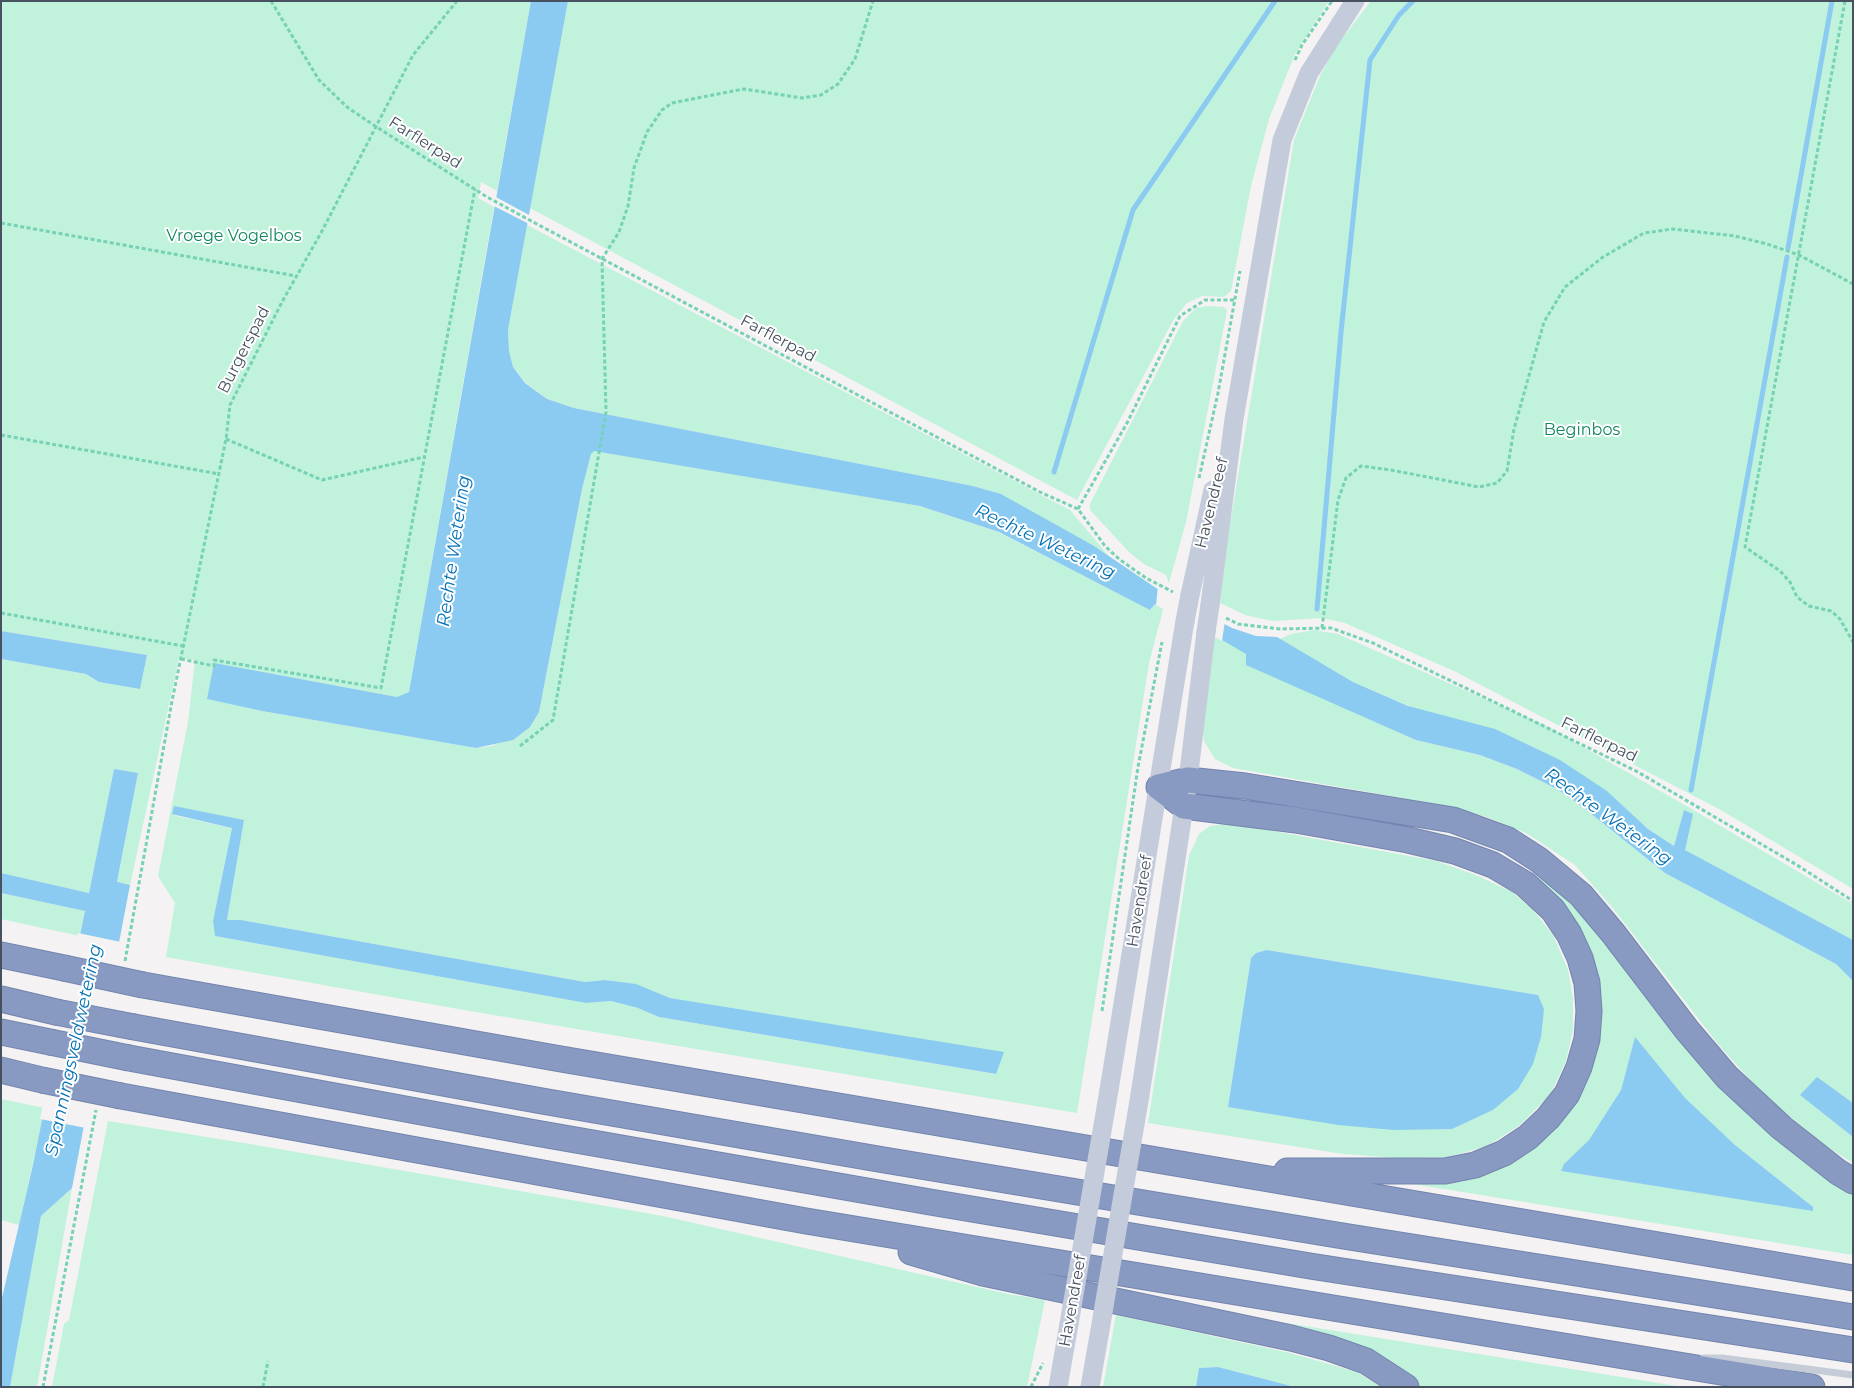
<!DOCTYPE html>
<html>
<head>
<meta charset="utf-8">
<style>
	body { margin:0 }
	#map { position:relative; width:1854px; height:1388px; overflow:hidden; background:#f4f2f2; font-family:Montserrat,sans-serif }
	canvas { display:block }
	.frame { position:absolute; inset:0; border:2px solid #485160; pointer-events:none }
</style>
</head>
<body>
<div id="map">
<canvas width="1854" height="1388"></canvas>
<div class="frame"></div>
</div>
<script>
const c = document.querySelector('canvas').getContext('2d');
c.lineJoin = 'round';
function fill(path, color) { c.fillStyle = color; c.fill(path, 'evenodd'); }
const shape = rows => new Path2D(rows.map(r => 'M' + r).join(''));
function trace(path, color, width, dash) { c.strokeStyle = color; c.lineWidth = width; c.lineCap = dash ? 'butt' : 'round'; c.setLineDash(dash || []); c.stroke(path); }
function label(font, color, halo, rows, align = 'center') {
  c.font = font + ' Montserrat,sans-serif'; c.lineWidth = 4; c.setLineDash([]); c.textBaseline = 'middle'; c.strokeStyle = halo; c.fillStyle = color; for (const [text, x, y, turn = 0] of rows) {
    c.save(); c.translate(x, y); c.rotate((+turn || 0) * Math.PI / 180); c.textAlign = isNaN(turn) ? turn : align; if (halo) c.strokeText(text, 0, 0); c.fillText(text, 0, 0); c.restore();
  }
}
fill(shape([
	[1,1,531,1,497,191,481,182,478,198,494,207,409,692,397,697,214,664,208,699,262,711,476,748,492,746,530,727,539,712,582,489,591,454,594,450,920,506,998,532,1151,610,1155,603,1164,606,1149,663,1077,1113,464,1010,166,957,175,903,158,876,188,722,195,660,179,658,130,885,117,883,138,773,114,769,89,893,1,873,1,659,86,674,99,682,140,689,147,655,1,631],
	[172,815,244,820,227,920,241,920,585,982,605,980,635,984,670,998,1003,1053,995,1074,659,1017,638,1008,611,1001,586,1003,215,936,213,921,232,828],
	[568,1,1329,1,1295,54,1269,119,1251,186,1231,291,1224,297,1202,296,1187,303,1174,319,1077,500,530,208],
	[1371,1,1853,1,1853,889,1721,810,1454,671,1345,623,1322,618,1272,621,1245,615,1220,603,1224,560,1294,140,1320,76,1334,49],
	[527,225,1070,510,1108,555,1001,494,973,486,574,408,547,399,525,382,513,367,509,351,508,330],
	[1208,306,1224,307,1227,311,1186,522,1169,583,1166,575,1144,564,1130,553,1090,510,1090,504,1183,321,1196,308],
	[1314,630,1338,634,1548,727,1690,808,1853,904,1853,940,1685,850,1692,814,1684,810,1674,846,1648,829,1607,791,1353,682,1280,639,1291,634],
	[1214,635,1416,740,1480,755,1517,769,1557,789,1584,808,1665,873,1836,964,1853,981,1853,1103,1817,1078,1801,1095,1853,1137,1853,1163,1824,1145,1763,1094,1718,1044,1612,907,1575,865,1526,833,1487,817,1436,804,1233,768,1215,759,1204,741,1202,720],
	[1234,796,1447,835,1487,849,1523,868,1566,895,1642,982,1853,1187,1853,1255,1382,1179,1435,1179,1563,1112,1592,981,1519,872,1233,803],
	[1635,1038,1684,1098,1735,1145,1813,1207,1813,1210,1561,1171,1564,1164,1589,1140,1621,1090],
	[1230,823,1436,861,1476,875,1512,892,1533,910,1553,935,1568,970,1573,999,1573,1030,1566,1061,1550,1095,1520,1125,1487,1146,1448,1157,1398,1158,1343,1154,1148,1123,1189,856,1199,834,1210,826],
	[1268,950,1538,995,1544,1009,1493,1110,1452,1129,1425,1128,1228,1106,1251,958,1256,953],
	[1,893,85,911,80,936,1,919],
	[1,1099,45,1108,19,1225,1,1220],
	[108,1121,250,1144,663,1216,1008,1294,1045,1300,1027,1387,52,1387,64,1324,69,1320],
	[72,1188,37,1387,10,1387,41,1216],
	[1145,1301,1299,1325,1683,1387,1416,1387],
	[1116,1315,1290,1353,1357,1372,1381,1387,1295,1387,1218,1367,1199,1368,1196,1387,1103,1387]
]), '#c0f2dc');
fill(shape([
	[531,1,568,1,508,330,509,351,513,367,525,383,547,399,574,408,973,486,1001,494,1094,546,1156,588,1232,628,1256,636,1277,637,1353,682,1408,706,1495,729,1560,760,1607,791,1648,829,1674,846,1684,810,1693,814,1685,850,1853,940,1853,981,1836,964,1665,873,1584,808,1557,789,1517,769,1480,755,1416,740,1246,665,1246,654,1164,606,1155,604,1150,610,999,532,920,506,594,451,591,454,582,489,539,712,530,727,513,740,476,748,262,711,207,699,214,663,397,697,409,692],
	[1,631,147,655,140,689,99,682,86,674,1,659],
	[114,769,138,773,117,882,130,885,72,1188,41,1216,10,1387,1,1387,1,1302,32,1169,85,911,1,893,1,873,89,893],
	[174,806,244,820,227,920,241,920,585,982,605,980,636,984,670,998,1004,1052,996,1074,659,1017,638,1008,611,1001,586,1003,215,936,213,921,232,828,172,814],
	[1267,950,1538,995,1544,1009,1541,1037,1533,1064,1518,1089,1493,1110,1452,1129,1394,1130,1338,1125,1228,1107,1251,958,1256,953],
	[1635,1037,1685,1098,1735,1145,1813,1207,1813,1211,1561,1171,1564,1164,1589,1140,1621,1090],
	[1817,1077,1853,1103,1853,1137,1800,1095],
	[1218,1367,1295,1387,1196,1387,1199,1368]
]), '#8bcaf1');
fill(shape([
	[494,196,531,216,529,224,492,205],
	[1158,586,1225,621,1222,641,1156,605],
	[78,933,121,942,86,1128,40,1119]
]), '#f4f2f2');
trace(shape([
	[1788,248,1832,1],
	[1054,472,1133,210,1275,1],
	[1317,609,1341,332,1370,60,1399,15,1413,1],
	[1691,790,1787,257]
]), '#8bcaf1', 5);
const highway = shape([
	[1159,787,1184,806,1296,820,1408,840,1455,851,1493,865,1525,884,1553,910,1569,934,1580,958,1587,983,1589,1011,1587,1039,1579,1067,1567,1094,1548,1118,1528,1137,1504,1153,1475,1165,1445,1171,1287,1171],
	[1159,787,1188,780,1245,786,1453,820,1508,840,1539,860,1581,895,1613,933,1687,1030,1727,1077,1782,1128,1838,1172,1853,1181],
	[1,955,64,968],
	[143,985,561,1059,1853,1278],
	[1,999,56,1012],
	[134,1027,542,1101,884,1160,1343,1236,1853,1317],
	[1,1032,50,1042],
	[129,1058,530,1132,930,1202,1310,1266,1853,1350],
	[1,1070,42,1080],
	[121,1096,806,1221,1812,1387],
	[911,1252,983,1273,1291,1338,1329,1348,1366,1361,1406,1387]
]);
trace(highway, '#7385ae', 27);
trace(shape([
	[271,1,319,80,347,107,375,126,487,197,535,223,1040,492,1078,509,1105,546,1119,559,1146,578,1173,592],
	[1845,1,1745,547,1780,571,1790,582,1797,597,1809,606,1831,611,1840,619,1853,642],
	[1295,60,1302,45,1332,1],
	[1,223,296,276],
	[1,435,219,474],
	[226,439,322,480,424,457],
	[1199,478,1218,393,1240,271],
	[1078,509,1127,423,1180,316,1205,300,1234,300],
	[1,613,183,646],
	[1226,618,1238,624,1280,629,1331,628,1373,643,1636,771,1797,865,1853,901],
	[1322,628,1338,500,1346,478,1361,466,1391,470,1479,487,1497,483,1507,471,1514,429,1544,322,1565,287,1603,257,1644,233,1673,229,1735,236,1767,244,1799,255,1853,284],
	[181,659,214,666,214,660,381,688,475,189],
	[520,746,553,720,606,412,602,259,619,232,628,206,634,168,647,132,662,110,672,103,744,89,802,98,821,95,838,84,855,59,873,1],
	[125,961,172,701,226,439,230,405,282,302,322,231,413,55,457,1],
	[1102,1011,1138,767,1162,642],
	[43,1387,96,1110],
	[263,1387,268,1361],
	[1031,1387,1043,1363]
]), '#75d2b4', 3, [4, 2.5]);
trace(shape([
	[1703,1358,1722,1358,1853,1375]
]), '#c5cbd7', 7);
trace(shape([
	[1190,595,1213,490],
	[1210,605,1234,419,1282,140,1309,73,1355,1],
	[1109,1090,1185,621],
	[1140,1095,1188,780,1206,632],
	[1058,1387,1069,1324],
	[1090,1387,1100,1330]
]), '#c4cbdb', 19);
trace(highway, '#889ac2', 25);
const highwayBridge = shape([
	[64,968,143,985],
	[56,1012,134,1027],
	[50,1042,129,1058],
	[42,1080,121,1096]
]);
trace(highwayBridge, '#7385ae', 27, []);
trace(shape([
	[1185,621,1190,595],
	[1206,632,1210,605],
	[1069,1324,1109,1090],
	[1100,1330,1140,1095]
]), '#c4cbdb', 19);
trace(highwayBridge, '#889ac2', 25);
label('16px', '#485160', '#fff', [
	["Farflerpad",425,143,32],
	["Farflerpad",778,339,28],
	["Burgerspad",244,350,-63],
	["Havendreef",1212,503,-76],
	["Farflerpad",1599,740,26],
	["Havendreef",1140,901,-81],
	["Havendreef",1073,1301,-80]
]);
label('16px', '#138761', '#fff', [
	["Vroege Vogelbos",234,236],
	["Beginbos",1582,430]
]);
label('italic 18px', '#0673b6', '#fff', [
	["Rechte Wetering",1045,542,25],
	["Rechte Wetering",454,551,-82],
	["Rechte Wetering",1608,817,36],
	["Spanningsveldwetering",74,1050,-78]
]);
</script>
</body>
</html>
